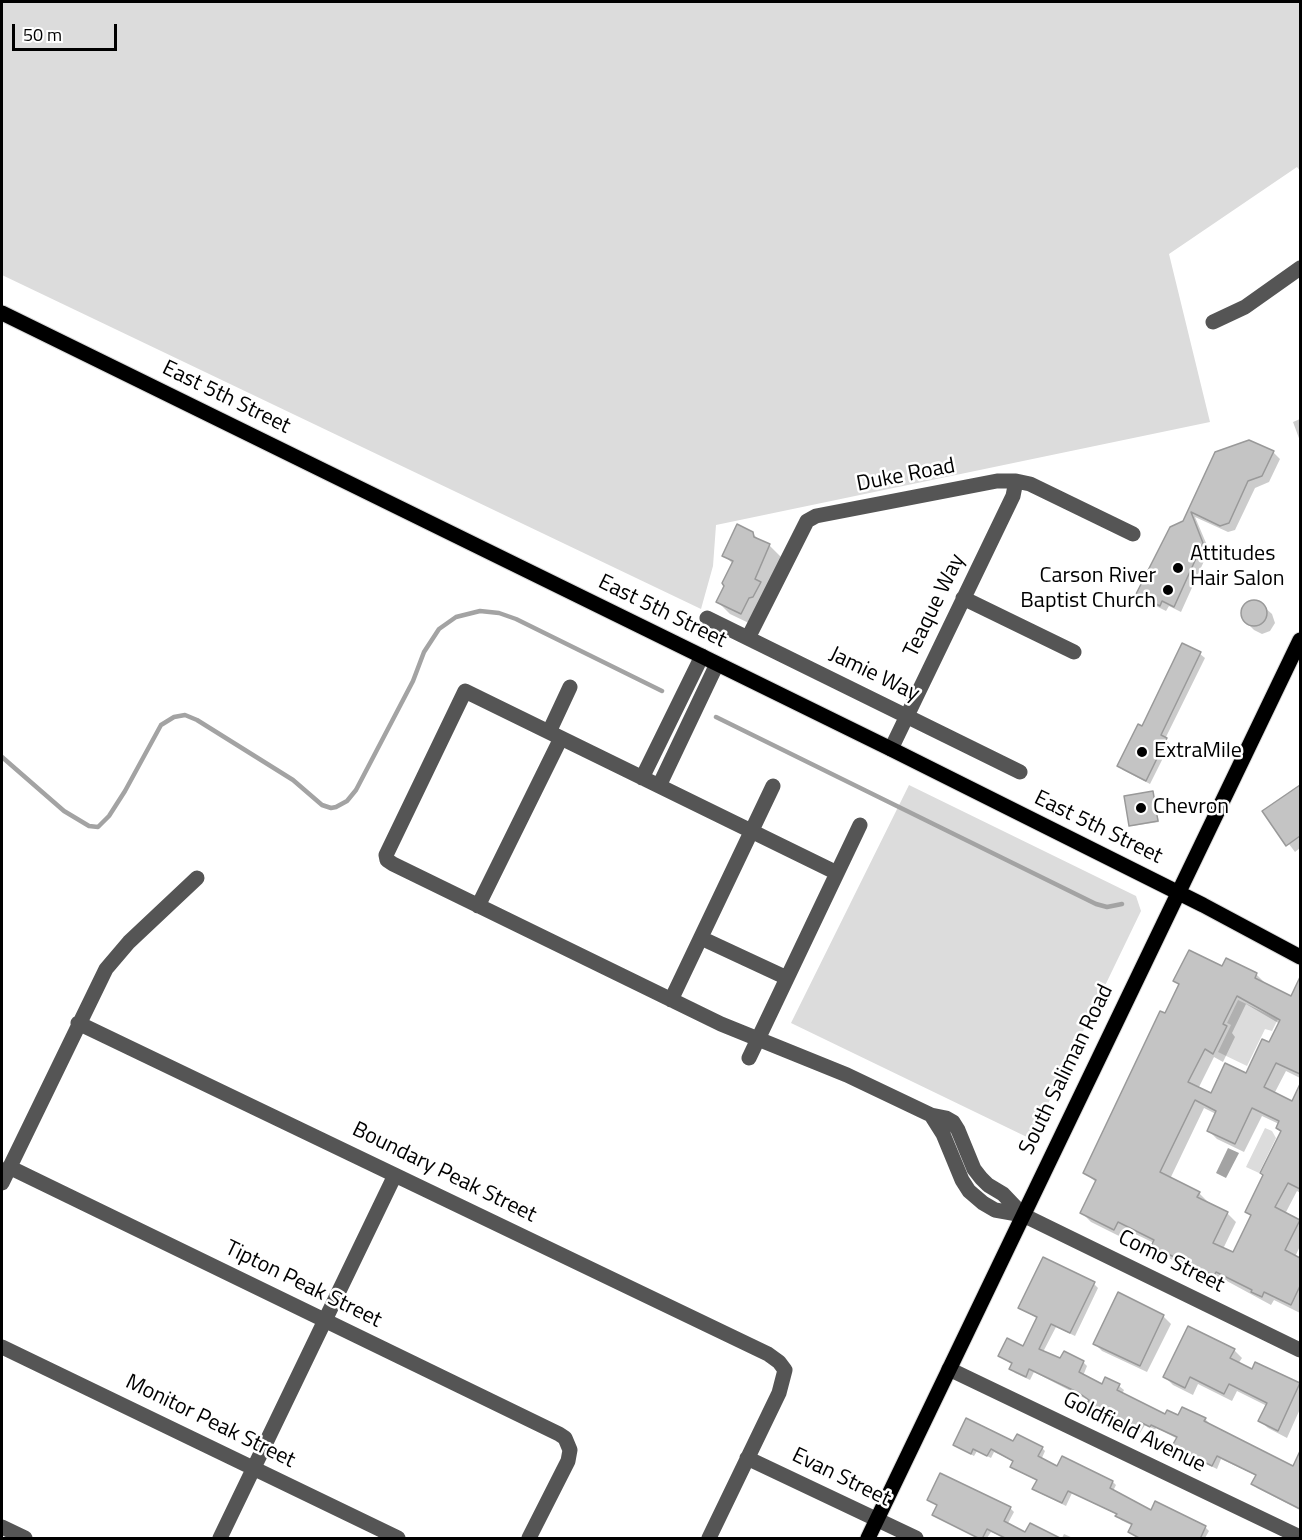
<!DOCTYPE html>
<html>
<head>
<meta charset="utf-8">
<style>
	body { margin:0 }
	#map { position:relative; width:1302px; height:1540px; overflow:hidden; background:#fff; font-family:"Titillium Web",sans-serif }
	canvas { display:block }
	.frame { position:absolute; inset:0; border:3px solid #000; pointer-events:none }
	.scale { position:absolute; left:12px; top:24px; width:105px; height:27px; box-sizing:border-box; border:3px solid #000; border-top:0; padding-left:8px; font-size:18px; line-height:21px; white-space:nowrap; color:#000; -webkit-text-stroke:4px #fff; paint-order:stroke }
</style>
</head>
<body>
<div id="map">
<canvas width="1302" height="1540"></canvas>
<div class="frame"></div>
<div class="scale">50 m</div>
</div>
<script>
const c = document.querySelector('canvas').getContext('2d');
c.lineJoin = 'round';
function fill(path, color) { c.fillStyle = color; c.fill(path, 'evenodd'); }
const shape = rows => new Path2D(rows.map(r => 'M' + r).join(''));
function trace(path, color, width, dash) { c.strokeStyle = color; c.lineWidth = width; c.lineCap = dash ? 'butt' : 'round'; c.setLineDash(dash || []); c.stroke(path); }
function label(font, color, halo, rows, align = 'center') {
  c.font = font + ' "Titillium Web",sans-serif'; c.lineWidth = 5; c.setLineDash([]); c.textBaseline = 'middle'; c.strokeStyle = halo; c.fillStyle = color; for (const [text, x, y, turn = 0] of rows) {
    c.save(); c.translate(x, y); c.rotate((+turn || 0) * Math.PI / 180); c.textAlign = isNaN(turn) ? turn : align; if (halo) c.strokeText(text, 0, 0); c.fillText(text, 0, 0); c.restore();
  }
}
fill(shape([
	[2,2,1300,2,1300,171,1297,167,1169,254,1210,422,716,525,713,566,701,609,2,275],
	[909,785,1136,896,1141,911,1031,1139,791,1023],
	[1238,1000,1278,1019,1272,1031,1265,1029,1247,1066,1218,1052,1231,1025,1227,1023],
	[1265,1128,1272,1131,1276,1138,1259,1173,1246,1167]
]), '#dcdcdc');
fill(shape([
	[1228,1148,1239,1153,1226,1178,1216,1173]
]), '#a3a3a3');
fill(shape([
	[1300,419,1300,441,1293,422],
	[1273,452,1280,459,1269,482,1255,488,1235,530,1228,532,1195,517,1209,550,1181,612,1169,606,1166,611,1144,600,1137,593,1185,522,1216,453],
	[752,533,760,541,769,545,781,557,753,625,730,614,718,602,733,564,724,555],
	[1255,601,1263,606,1272,614,1275,623,1270,631,1262,634,1254,630,1246,622,1242,612,1247,604],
	[1200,654,1205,658,1165,739,1170,744,1150,784,1123,770,1119,766,1142,728],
	[1300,786,1300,848,1295,852,1264,811],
	[1152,792,1159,822,1132,826,1131,825],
	[1223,968,1256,974,1265,983,1292,998,1294,993,1300,996,1300,1078,1286,1071,1274,1094,1293,1103,1300,1087,1300,1193,1297,1191,1285,1214,1300,1222,1300,1246,1295,1257,1300,1259,1300,1313,1274,1300,1271,1305,1225,1280,1223,1284,1162,1255,1153,1246,1154,1243,1127,1230,1123,1238,1091,1222,1082,1213,1097,1183,1085,1173,1180,986,1175,981],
	[1246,1004,1280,1024,1270,1044,1247,1075,1211,1095,1198,1089,1214,1057,1223,1062,1235,1037,1232,1033],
	[1204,1108,1216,1114,1208,1130,1217,1139,1244,1152,1262,1116,1279,1124,1277,1128,1282,1132,1247,1212,1252,1217,1233,1254,1223,1249,1236,1222,1227,1213,1207,1204,1208,1202,1199,1193,1170,1179],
	[1094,1284,1098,1288,1075,1336,1056,1327,1043,1352,1061,1360,1083,1362,1087,1366,1083,1376,1103,1386,1106,1379,1119,1386,1124,1390,1122,1394,1166,1416,1205,1419,1209,1423,1208,1425,1293,1468,1295,1465,1300,1468,1300,1510,1257,1488,1253,1484,1257,1476,1221,1459,1217,1469,1178,1450,1174,1446,1178,1439,1156,1428,1155,1430,1145,1425,1140,1433,1092,1409,1088,1405,1090,1401,1034,1372,1030,1380,1015,1373,1011,1368,1013,1365,999,1356,1024,1348,1038,1319,1020,1308],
	[1118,1294,1163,1316,1171,1324,1147,1372,1102,1351,1094,1343],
	[1234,1350,1242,1358,1238,1364,1253,1371,1256,1364,1300,1384,1300,1409,1287,1438,1268,1428,1260,1421,1267,1406,1237,1391,1232,1401,1198,1384,1193,1395,1173,1385,1165,1377],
	[1014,1443,1042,1448,1045,1451,1041,1460,1058,1468,1113,1482,1116,1485,1113,1491,1152,1512,1205,1527,1209,1531,1205,1538,1140,1538,1130,1532,1133,1526,1121,1520,1118,1515,1072,1493,1066,1506,1038,1492,1034,1488,1038,1481,1016,1470,1012,1467,1015,1462,994,1452,991,1458,977,1451,974,1456,954,1445],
	[929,1500,1010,1508,1014,1512,1007,1525,1026,1534,1059,1538,1006,1538,991,1532,987,1538,979,1538,938,1518,934,1515,938,1506],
	[1064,1534,1073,1538,1062,1538]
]), '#0003');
trace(shape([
	[716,717,1096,904,1107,907,1122,904],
	[2,757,64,811,89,826,98,827,109,816,125,791,161,725,174,717,185,715,197,720,293,780,322,805,331,808,336,807,347,801,356,790,413,681,424,652,439,629,456,617,480,611,499,613,516,619,662,691]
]), '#a3a3a3', 4.5);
const building = shape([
	[1249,440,1274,451,1262,476,1248,481,1229,523,1220,526,1191,512,1203,543,1174,607,1162,601,1160,606,1136,594,1170,527,1183,521,1215,452,1249,440],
	[737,524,753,532,754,537,770,544,755,579,761,582,753,597,749,598,741,614,716,602,724,586,722,583,733,561,722,556,737,524],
	'1241 613a13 13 0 1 1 26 0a13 13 0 1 1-26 0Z',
	[1182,643,1201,652,1161,735,1167,738,1146,781,1117,766,1138,724,1142,726,1182,643],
	[1300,785,1300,836,1286,846,1262,811,1300,785],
	[1153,791,1158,821,1129,826,1124,796,1153,791],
	[1189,950,1222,966,1226,958,1257,973,1255,978,1291,996,1300,977,1300,1074,1276,1063,1264,1087,1292,1101,1300,1084,1300,1189,1288,1183,1275,1207,1300,1220,1285,1250,1300,1258,1300,1286,1291,1305,1264,1292,1262,1297,1251,1292,1252,1290,1216,1272,1214,1276,1151,1246,1154,1240,1118,1222,1114,1230,1080,1213,1096,1180,1083,1173,1160,1011,1165,1013,1179,984,1173,981,1189,950],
	[1237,996,1280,1020,1269,1042,1262,1039,1246,1073,1225,1063,1211,1093,1188,1082,1205,1049,1213,1054,1227,1026,1223,1024,1237,996],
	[1195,1100,1216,1111,1207,1131,1235,1144,1252,1108,1279,1121,1276,1128,1281,1131,1260,1173,1263,1175,1245,1212,1251,1215,1233,1252,1213,1243,1228,1212,1197,1197,1200,1192,1160,1172,1195,1100],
	[1043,1257,1095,1282,1070,1333,1051,1324,1039,1349,1060,1358,1064,1351,1084,1361,1079,1372,1102,1384,1105,1377,1120,1384,1117,1390,1165,1414,1167,1410,1178,1415,1182,1407,1206,1418,1204,1421,1293,1466,1300,1451,1300,1509,1251,1484,1256,1475,1217,1456,1212,1466,1172,1446,1177,1437,1151,1425,1150,1427,1140,1422,1136,1430,1086,1405,1089,1400,1079,1393,1029,1369,1026,1377,1009,1369,1012,1363,998,1356,1007,1338,1023,1346,1037,1317,1018,1308,1043,1257],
	[1118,1292,1164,1315,1140,1366,1093,1344,1118,1292],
	[1188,1326,1235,1349,1230,1358,1252,1369,1255,1362,1300,1383,1278,1431,1258,1421,1267,1403,1229,1384,1224,1394,1190,1377,1185,1388,1163,1377,1188,1326],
	[966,1418,1013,1441,1017,1434,1043,1447,1038,1456,1057,1466,1062,1456,1113,1481,1110,1488,1151,1510,1155,1501,1206,1526,1200,1539,1141,1539,1128,1532,1132,1524,1115,1516,1117,1514,1068,1491,1062,1503,1032,1489,1037,1480,1010,1467,1013,1461,991,1449,987,1456,973,1449,971,1454,953,1445,966,1418],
	[940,1473,1011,1507,1004,1521,1025,1532,1030,1523,1062,1539,1007,1539,987,1529,982,1539,980,1539,932,1515,937,1505,927,1500,940,1473]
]);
fill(building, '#c4c4c4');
trace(building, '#999', 1.5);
const major = shape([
	[2,313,891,749,1203,905,1300,957],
	[868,1538,1300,640]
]);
trace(major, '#dbdbdb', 17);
trace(shape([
	[1213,322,1245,307,1300,268],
	[963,598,1074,652],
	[707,618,1020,772],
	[748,638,807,521,816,516,997,481,1016,481,1030,484,1133,534],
	[549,732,570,687],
	[891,749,1013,496,1016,481],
	[642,778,702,656],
	[659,786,717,664],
	[837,873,465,691,386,855,387,860,393,864,721,1024,847,1075,931,1115,946,1118,953,1122,958,1130,974,1169,981,1178,988,1185,1003,1194,1023,1215],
	[478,906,561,738],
	[701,938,787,978],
	[671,1000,773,786],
	[78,1023,768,1354,779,1362,785,1370,779,1393,709,1538],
	[749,1058,860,825],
	[931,1115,943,1134,962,1180,969,1191,983,1203,995,1210,1023,1215,1300,1350],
	[9,1167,559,1434,565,1438,570,1450,568,1461,529,1538],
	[2,1183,106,969,129,942,197,878],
	[2,1347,398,1538],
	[949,1369,1300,1537],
	[747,1458,916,1538],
	[2,1527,25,1538],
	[220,1538,395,1175]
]), '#555', 15);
trace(major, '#000', 15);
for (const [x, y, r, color] of [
	[1178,568,6,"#000"],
	[1168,590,6,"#000"],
	[1142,752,6,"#000"],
	[1141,808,6,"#000"]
]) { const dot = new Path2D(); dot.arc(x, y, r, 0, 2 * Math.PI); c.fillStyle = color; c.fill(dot); trace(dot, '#fff', 2); }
label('22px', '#000', '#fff', [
	["East 5th Street",226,398,26],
	["Duke Road",906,476,-11],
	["Teaque Way",935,606,-64],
	["East 5th Street",662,612,26],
	["Jamie Way",874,675,26],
	["East 5th Street",1098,828,26],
	["South Saliman Road",1067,1070,-64],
	["Boundary Peak Street",444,1173,26],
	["Como Street",1171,1262,26],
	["Tipton Peak Street",303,1285,26],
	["Monitor Peak Street",210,1422,26],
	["Goldfield Avenue",1134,1433,26],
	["Evan Street",841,1478,26]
]);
label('22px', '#000', '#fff', [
	["Attitudes",1190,555],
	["Hair Salon",1190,580],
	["Carson River",1156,577,"right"],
	["Baptist Church",1156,602,"right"],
	["ExtraMile",1154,752],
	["Chevron",1153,808]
], 'left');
</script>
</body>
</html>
